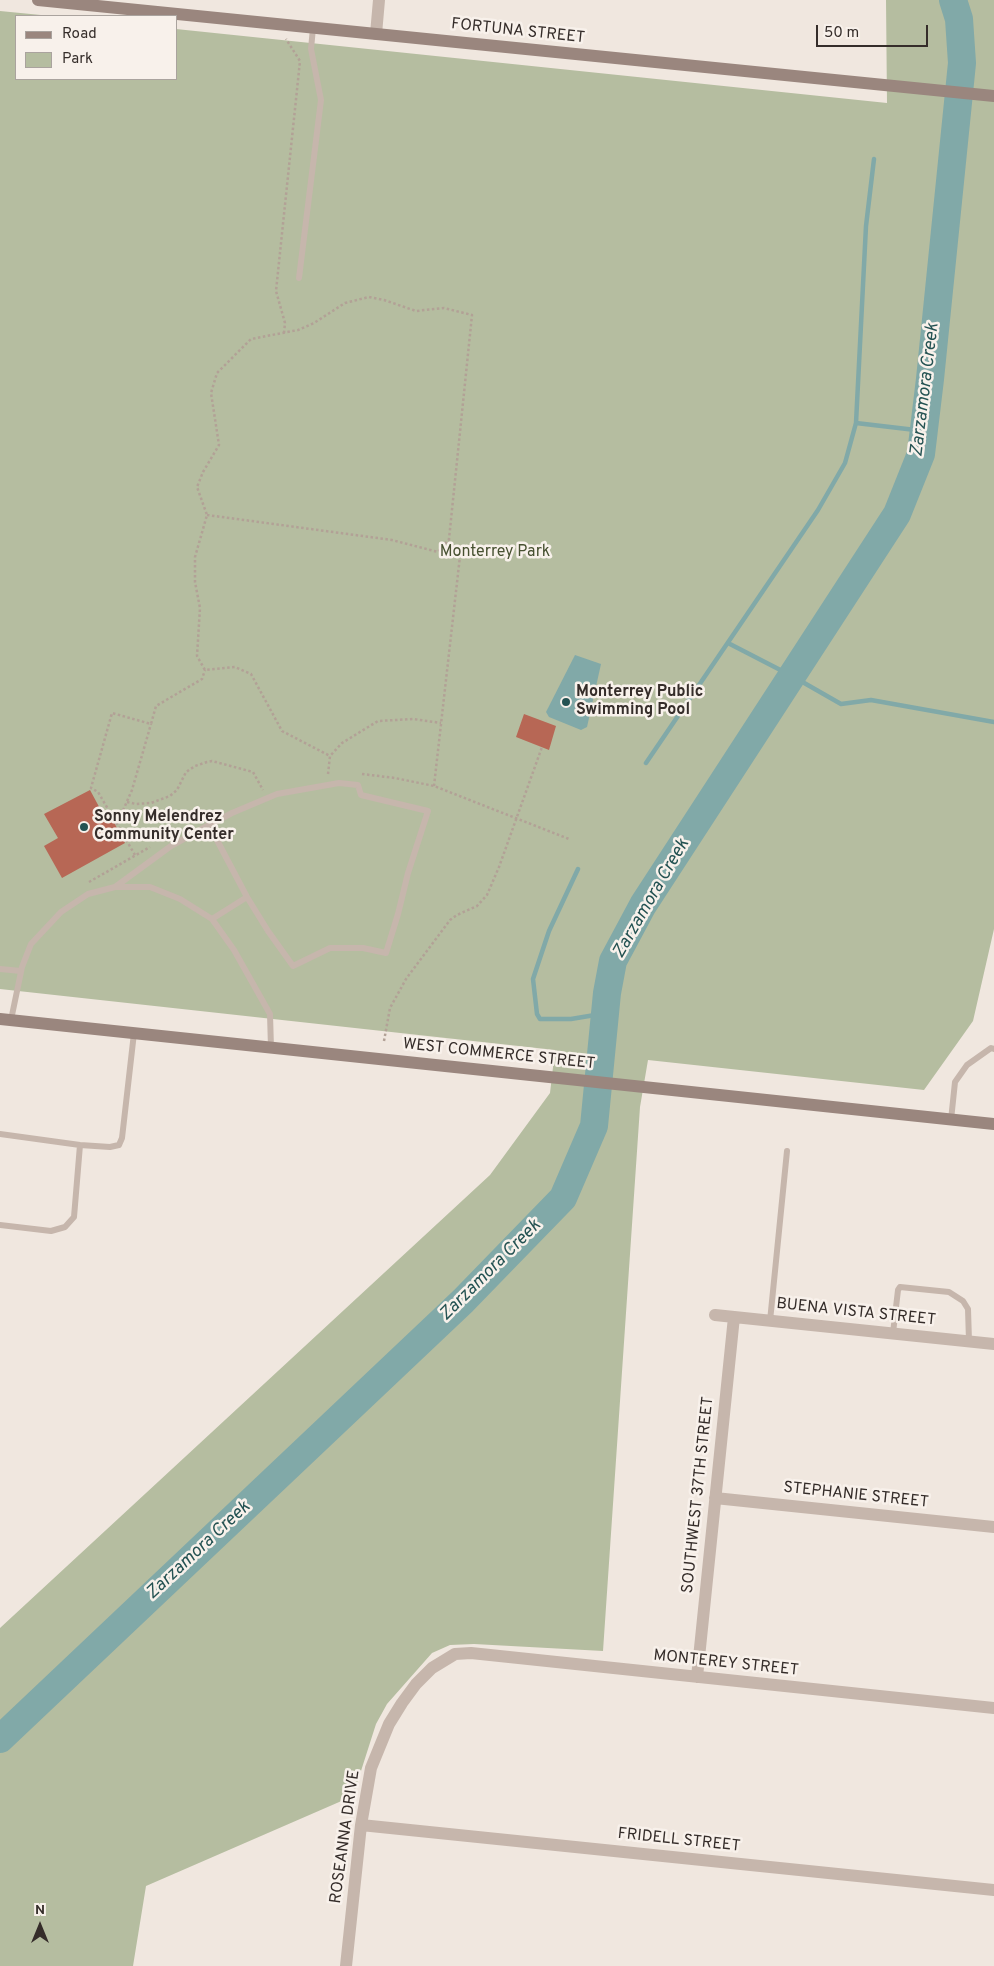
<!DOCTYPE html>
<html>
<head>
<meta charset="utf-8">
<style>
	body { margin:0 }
	#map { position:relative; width:994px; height:1966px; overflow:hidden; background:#f0e7df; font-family:Overpass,sans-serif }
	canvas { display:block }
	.legend { position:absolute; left:15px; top:15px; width:162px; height:65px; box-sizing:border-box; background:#f8f1eb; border:1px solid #aaa39e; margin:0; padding:6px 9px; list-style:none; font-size:15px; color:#352d2a }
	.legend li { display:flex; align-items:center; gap:10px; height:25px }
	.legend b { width:25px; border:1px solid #aaa39e }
	.north { position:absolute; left:15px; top:1901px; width:50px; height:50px; -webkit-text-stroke:4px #f8f1eb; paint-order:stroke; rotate:0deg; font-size:14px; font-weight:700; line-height:20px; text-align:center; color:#352d2a }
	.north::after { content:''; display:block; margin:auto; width:18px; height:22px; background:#352d2a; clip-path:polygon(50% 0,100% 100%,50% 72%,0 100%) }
	.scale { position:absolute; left:816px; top:25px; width:112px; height:22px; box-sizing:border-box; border:2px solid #352d2a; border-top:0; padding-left:6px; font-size:15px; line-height:18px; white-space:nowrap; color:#352d2a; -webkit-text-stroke:4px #f8f1eb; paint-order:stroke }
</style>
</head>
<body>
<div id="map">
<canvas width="994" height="1966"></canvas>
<ul class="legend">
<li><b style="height:6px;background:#9a867e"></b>Road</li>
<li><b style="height:14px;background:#b5bda0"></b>Park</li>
</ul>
<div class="north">N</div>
<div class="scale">50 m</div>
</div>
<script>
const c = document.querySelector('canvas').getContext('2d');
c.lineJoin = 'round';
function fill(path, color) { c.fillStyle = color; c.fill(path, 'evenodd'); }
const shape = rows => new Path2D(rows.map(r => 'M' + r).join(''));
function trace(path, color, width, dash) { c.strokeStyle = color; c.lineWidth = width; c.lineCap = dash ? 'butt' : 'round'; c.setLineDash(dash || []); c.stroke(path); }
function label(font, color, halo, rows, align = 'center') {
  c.font = font + ' Overpass,sans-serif'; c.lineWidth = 5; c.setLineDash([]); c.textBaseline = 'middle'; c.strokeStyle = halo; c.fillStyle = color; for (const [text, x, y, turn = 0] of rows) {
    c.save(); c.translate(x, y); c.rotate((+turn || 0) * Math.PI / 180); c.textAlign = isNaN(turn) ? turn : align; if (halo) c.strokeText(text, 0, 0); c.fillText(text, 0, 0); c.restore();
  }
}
fill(shape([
	[886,0,994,0,994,929,973,1021,924,1090,648,1060,640,1107,603,1651,474,1644,450,1645,432,1653,387,1704,376,1724,353,1796,146,1886,133,1966,0,1966,0,1628,490,1175,550,1093,555,1050,0,989,0,11,51,16,16,16,16,79,176,79,176,29,887,103]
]), '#b5bda0');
fill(shape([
	[575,655,601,664,587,727,581,730,549,717,546,712]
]), '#81a9a8');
trace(shape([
	[856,423,924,431],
	[728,643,792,676,841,704,871,700,994,722],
	[646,763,818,510,845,463,856,423,866,226,874,159],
	[578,869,549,931,533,979,537,1014,540,1019,571,1019,595,1015,606,1006]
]), '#81a9a8', 4.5);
trace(shape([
	[0,1739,463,1301,563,1198,594,1126,607,993,613,961,643,905,897,514,921,454,930,379,962,63,959,19,953,0]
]), '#81a9a8', 28);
fill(shape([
	[524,714,556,726,549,750,516,737],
	[90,790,104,816,109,813,125,843,62,878,44,846,58,838,44,814]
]), '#b76755');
trace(shape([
	[284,333,285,323,276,291,300,61,286,39],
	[207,515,392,540,438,552,449,539,472,315,444,308,416,311,384,300,369,297,345,303,314,323,298,330,251,339,217,373,211,393,219,445,203,472,197,487,207,515,195,557,195,582,200,608,197,656,205,670,235,667,251,674,282,731,330,756],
	[328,774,330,756,342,743,378,721,413,719,441,723],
	[362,774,395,778,434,786,569,839],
	[434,786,460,556,449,540],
	[127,802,136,804,151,803,170,796,177,790,186,772,195,766,207,762,212,761,253,772,263,790],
	[117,824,132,790,151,724],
	[135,855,98,792,91,788,112,713,151,724,156,706,202,679,205,670],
	[89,882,150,847],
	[384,1041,390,1008,406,979,450,920,457,915,477,906,487,895,499,867,542,747]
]), '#b2a196', 2.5, [2.5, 2.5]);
trace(shape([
	[299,278,321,100,311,49,313,28],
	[115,887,171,846,209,825,232,813,277,794,339,783,358,785,361,795,428,811,408,873,398,914,386,953,363,948,330,948,293,966,268,931,247,897,209,825],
	[212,919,247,897],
	[0,969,21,971],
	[11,1020,22,967,31,944,61,912,88,894,115,887,150,887,180,899,212,919,234,950,270,1014,271,1048],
	[951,1120,955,1082,967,1065,991,1048,994,1049],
	[0,1134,80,1145,110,1147,119,1145,122,1138,134,1033],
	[0,1225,51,1231,65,1227,74,1217,80,1145],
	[770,1321,787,1151],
	[893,1333,898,1290,900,1287,949,1292,963,1301,968,1309,969,1341]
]), '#c6b6ac', 6);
trace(shape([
	[376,34,379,0],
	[715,1315,994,1344],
	[715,1498,994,1527],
	[697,1677,734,1317],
	[361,1825,994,1890],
	[346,1966,361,1825,371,1768,389,1724,402,1703,416,1684,432,1668,455,1654,471,1653,994,1708]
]), '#c6b6ac', 12);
trace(shape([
	[38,0,994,96],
	[0,1019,994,1124]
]), '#9a867e', 12);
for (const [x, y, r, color] of [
	[566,702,5,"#245252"],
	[84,827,5,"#245252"]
]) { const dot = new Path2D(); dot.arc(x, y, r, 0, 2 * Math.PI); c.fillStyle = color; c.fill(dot); trace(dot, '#f8f1eb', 2); }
label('16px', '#352d2a', '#f8f1eb', [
	["FORTUNA STREET",518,32,6],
	["WEST COMMERCE STREET",499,1055,6],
	["BUENA VISTA STREET",856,1313,6],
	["SOUTHWEST 37TH STREET",699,1495,-84],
	["STEPHANIE STREET",856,1496,6],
	["MONTEREY STREET",726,1664,6],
	["ROSEANNA DRIVE",346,1837,-82],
	["FRIDELL STREET",679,1841,6]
]);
label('16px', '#475131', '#f8f1eb', [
	["Monterrey Park",495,553]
]);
label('bold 16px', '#352d2a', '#f8f1eb', [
	["Monterrey Public",576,693],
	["Swimming Pool",576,711],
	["Sonny Melendrez",94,818],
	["Community Center",94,836]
], 'left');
label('italic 18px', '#245252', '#f8f1eb', [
	["Zarzamora Creek",926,390,-83],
	["Zarzamora Creek",652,899,-60],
	["Zarzamora Creek",491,1271,-45],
	["Zarzamora Creek",199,1551,-43]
]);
</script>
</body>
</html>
